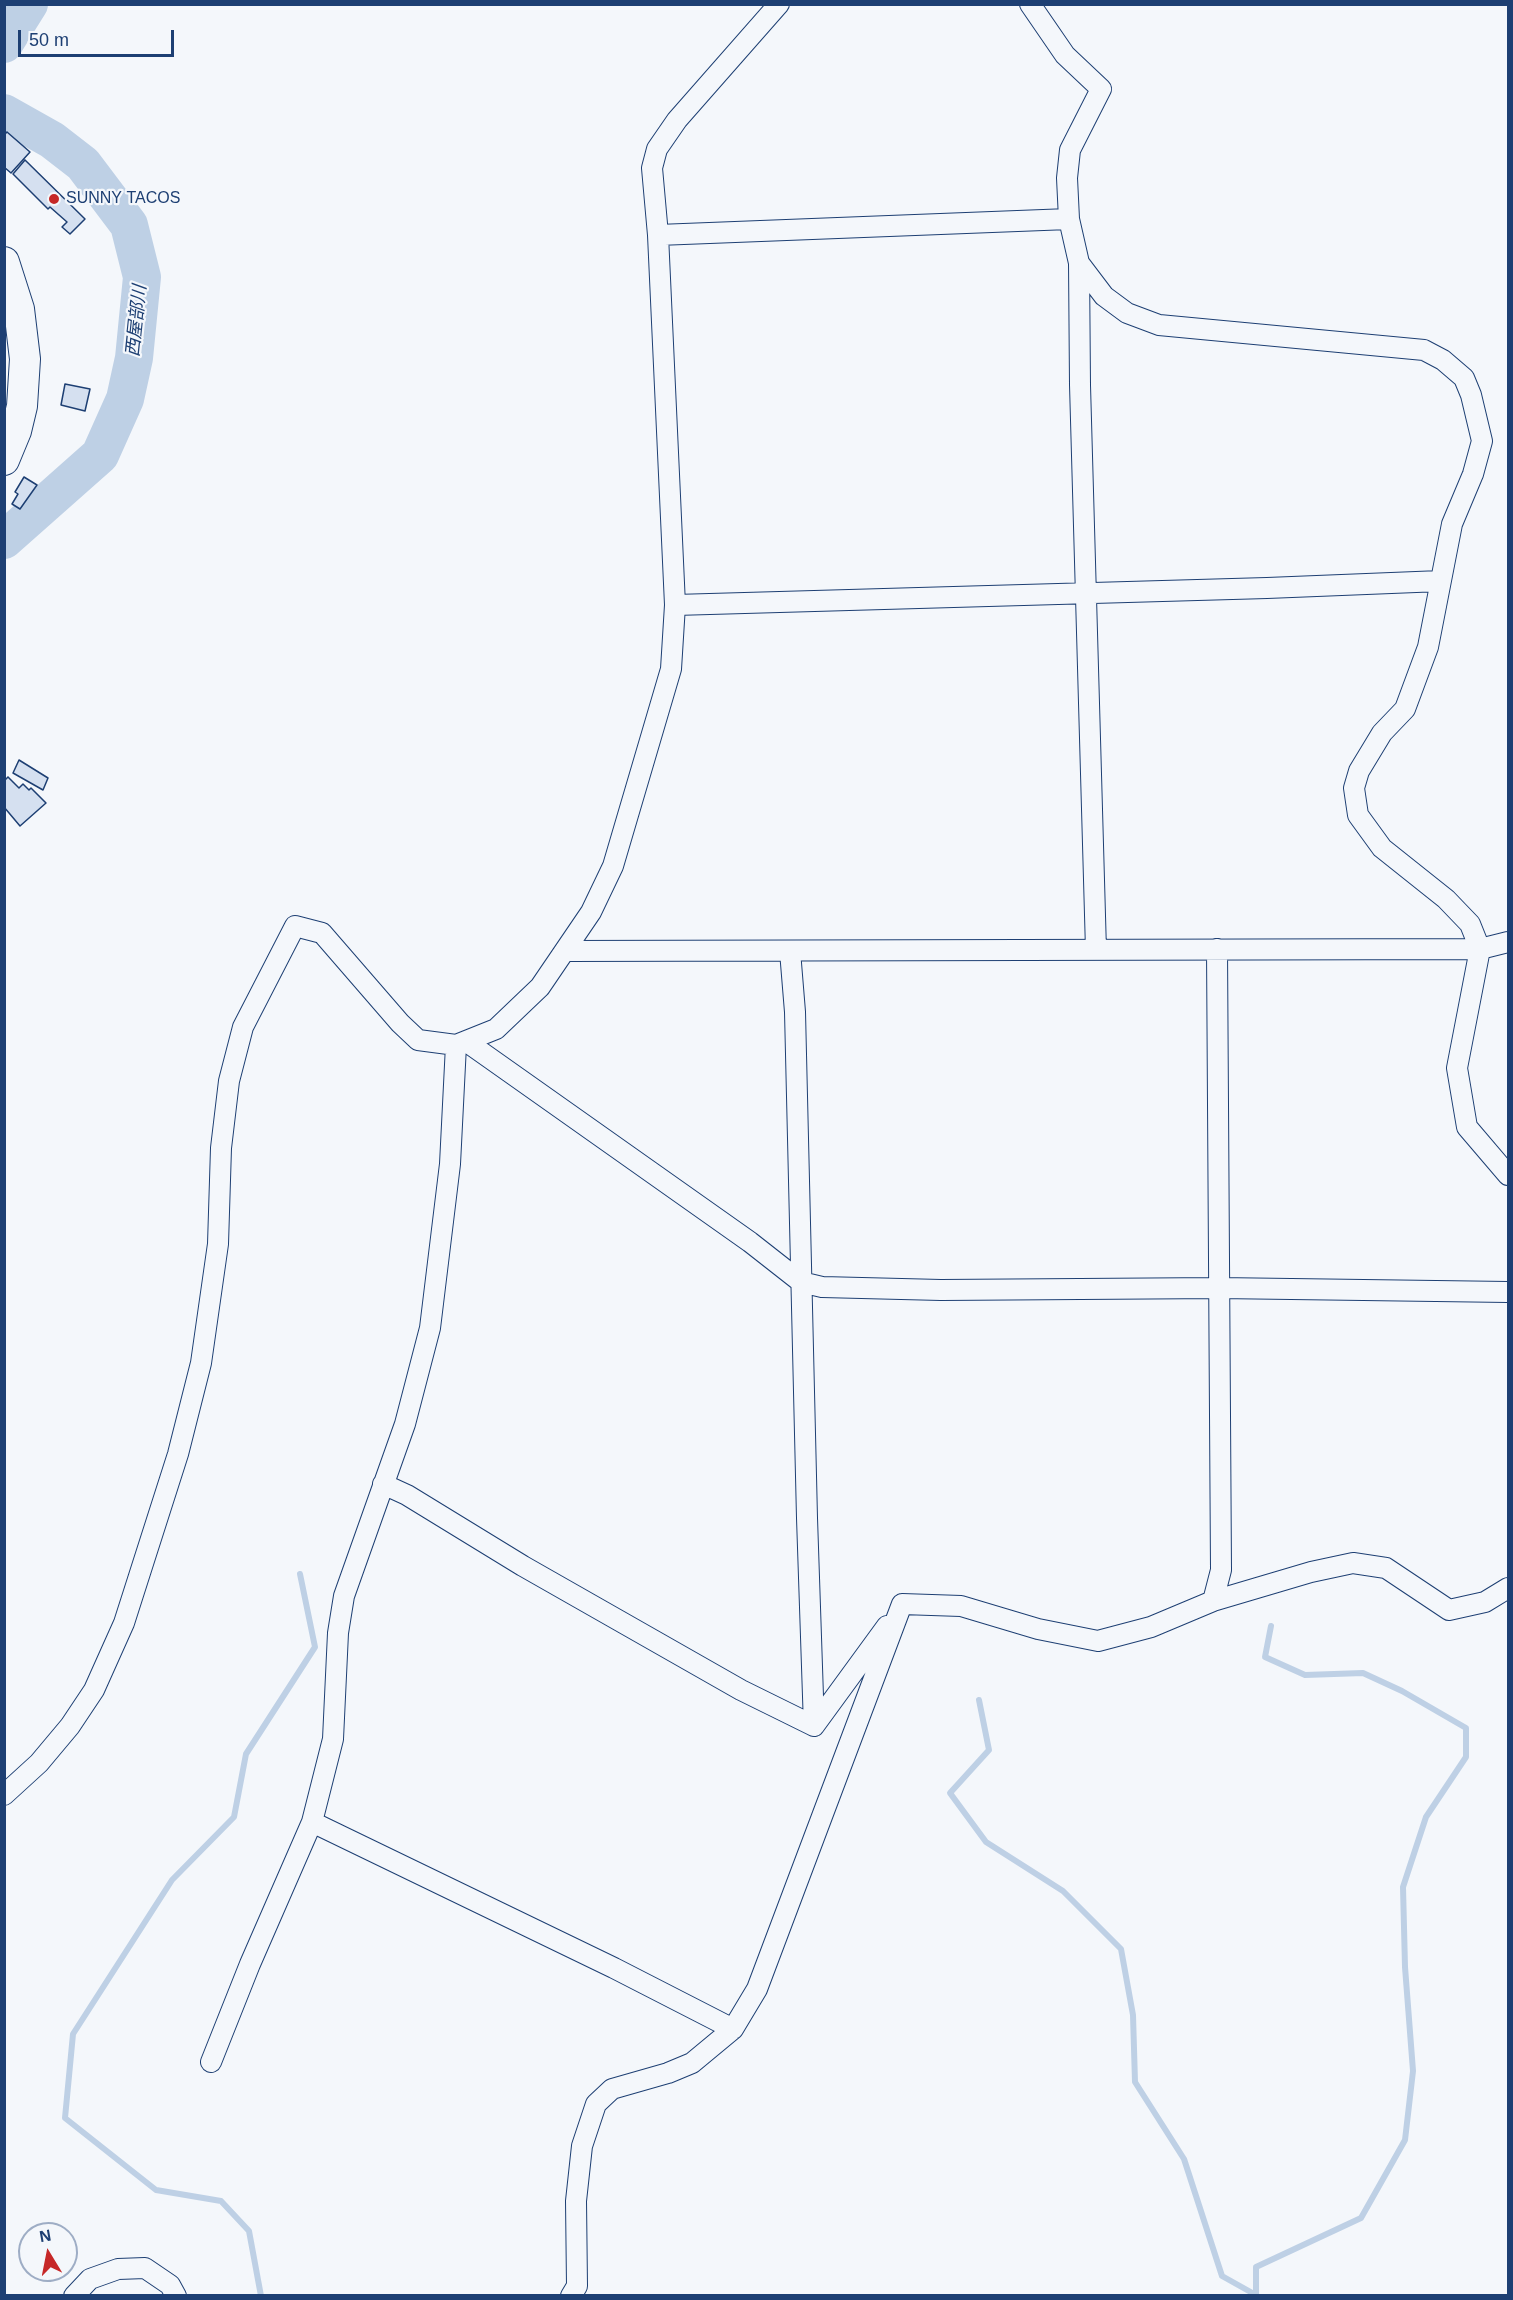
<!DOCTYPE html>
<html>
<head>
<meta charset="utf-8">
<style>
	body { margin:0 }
	#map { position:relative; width:1513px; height:2300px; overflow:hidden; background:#f4f7fb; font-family:Arial,sans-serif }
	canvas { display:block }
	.frame { position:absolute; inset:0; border:6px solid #1d3f73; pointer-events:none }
	.north { position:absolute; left:18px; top:2222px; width:60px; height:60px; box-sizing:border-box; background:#f4f7fb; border:2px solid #9eadc5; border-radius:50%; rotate:350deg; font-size:16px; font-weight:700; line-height:24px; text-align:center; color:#1d3f73 }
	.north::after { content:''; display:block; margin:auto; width:21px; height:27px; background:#c62828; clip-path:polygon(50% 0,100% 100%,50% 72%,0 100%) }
	.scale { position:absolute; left:18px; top:30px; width:156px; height:27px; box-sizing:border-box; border:3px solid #1d3f73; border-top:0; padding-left:8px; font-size:18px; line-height:21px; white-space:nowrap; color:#1d3f73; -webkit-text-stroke:4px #f4f7fb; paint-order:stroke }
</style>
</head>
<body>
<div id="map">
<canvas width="1513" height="2300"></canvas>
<div class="frame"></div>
<div class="north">N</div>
<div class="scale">50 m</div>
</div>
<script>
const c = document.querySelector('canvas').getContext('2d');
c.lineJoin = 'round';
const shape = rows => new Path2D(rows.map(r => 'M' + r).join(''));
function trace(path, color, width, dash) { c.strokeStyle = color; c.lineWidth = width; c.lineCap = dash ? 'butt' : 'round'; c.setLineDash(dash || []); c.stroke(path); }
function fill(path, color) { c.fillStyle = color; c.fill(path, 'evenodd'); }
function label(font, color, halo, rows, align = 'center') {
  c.font = font + ' Arial,"Noto Sans JP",sans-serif'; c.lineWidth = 4.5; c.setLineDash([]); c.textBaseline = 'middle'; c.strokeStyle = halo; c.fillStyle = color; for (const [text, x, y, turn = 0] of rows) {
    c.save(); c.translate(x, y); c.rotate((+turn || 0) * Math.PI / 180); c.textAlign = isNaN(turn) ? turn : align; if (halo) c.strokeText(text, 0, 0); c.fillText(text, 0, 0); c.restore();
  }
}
trace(shape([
	[979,1700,989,1750,950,1793,986,1842,1063,1891,1121,1949,1133,2015,1135,2082,1184,2159,1222,2276,1256,2295],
	[261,2296,249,2231,221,2201,156,2190,65,2118,73,2034,172,1880,234,1817,246,1754,315,1647,300,1574],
	[1256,2296,1256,2267,1361,2218,1405,2140,1413,2071,1405,1967,1403,1887,1426,1817,1466,1757,1466,1728,1402,1691,1363,1673,1305,1675,1265,1657,1271,1626]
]), '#bed0e5', 6);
trace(shape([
	[4,44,29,4],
	[4,113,52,140,83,164,129,225,142,277,134,358,125,399,100,455,4,540]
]), '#bed0e5', 38);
const building = shape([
	[7,132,30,152,11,173,4,167,4,135,7,132],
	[25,160,85,219,70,234,62,227,67,222,50,207,48,209,13,174,25,160],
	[65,384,90,389,85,411,61,405,65,384],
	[24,477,37,485,20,509,12,504,18,494,15,492,24,477],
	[19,760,48,778,43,790,13,773,19,760],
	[8,777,19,788,23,784,29,790,31,788,46,803,20,826,4,807,4,781,8,777]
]);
fill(building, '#d5e0f0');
trace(building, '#1d3f73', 1.5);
const street = shape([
	[1030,4,1065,55,1101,89,1070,150,1067,178,1069,219,1079,263,1080,385,1096,950],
	[658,235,1069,219],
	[1079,263,1104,296,1127,313,1159,325,1424,350,1443,360,1464,378,1471,395,1482,441,1473,474,1452,524,1428,647,1405,709,1382,733,1359,771,1354,788,1358,815,1382,848,1446,899,1470,924,1480,949,1457,1068,1467,1127,1508,1175],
	[675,605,1267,588,1441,581],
	[566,951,1480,949,1508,942],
	[790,951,795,1012,807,1518,814,1726],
	[467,1042,750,1242,801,1282,822,1287,941,1290,1219,1288,1508,1292],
	[383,1484,407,1495,523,1566,741,1690,814,1726],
	[1213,1601,1221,1570,1217,949],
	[902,1604,961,1606,1038,1629,1098,1641,1151,1627,1213,1601,1311,1572,1353,1563,1386,1568,1449,1610,1485,1602,1508,1588],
	[814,1726,887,1626],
	[4,1795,39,1763,70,1726,94,1690,124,1623,178,1454,201,1363,218,1244,221,1148,229,1081,243,1027,295,926,322,933,400,1023,418,1040,456,1045,496,1029,540,987,591,912,613,866,671,669,675,605,658,235,652,168,657,149,677,120,779,4],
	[312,1822,614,1968,733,2029],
	[211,2062,250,1964,312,1822,333,1739,338,1633,344,1596,405,1424,430,1328,450,1164,456,1045],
	[74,2296,90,2279,118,2269,145,2268,170,2285,176,2296],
	[571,2296,577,2286,576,2201,582,2146,596,2104,612,2089,668,2073,692,2063,733,2029,757,1989,902,1604]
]);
const primary = shape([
	[4,262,19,309,25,359,22,406,16,431,4,460]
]);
trace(street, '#1d3f73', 22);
trace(primary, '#1d3f73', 32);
trace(street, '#f4f7fb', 20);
trace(primary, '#f4f7fb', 30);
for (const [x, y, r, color] of [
	[54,199,6,"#c62828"]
]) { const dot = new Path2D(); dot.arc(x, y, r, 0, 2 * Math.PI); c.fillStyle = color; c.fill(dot); trace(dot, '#f4f7fb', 2); }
label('16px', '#1d3f73', '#f4f7fb', [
	["SUNNY TACOS",66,199]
], 'left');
label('italic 18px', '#1d3f73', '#f4f7fb', [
	["西屋部川",137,321,-84]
]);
</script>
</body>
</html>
